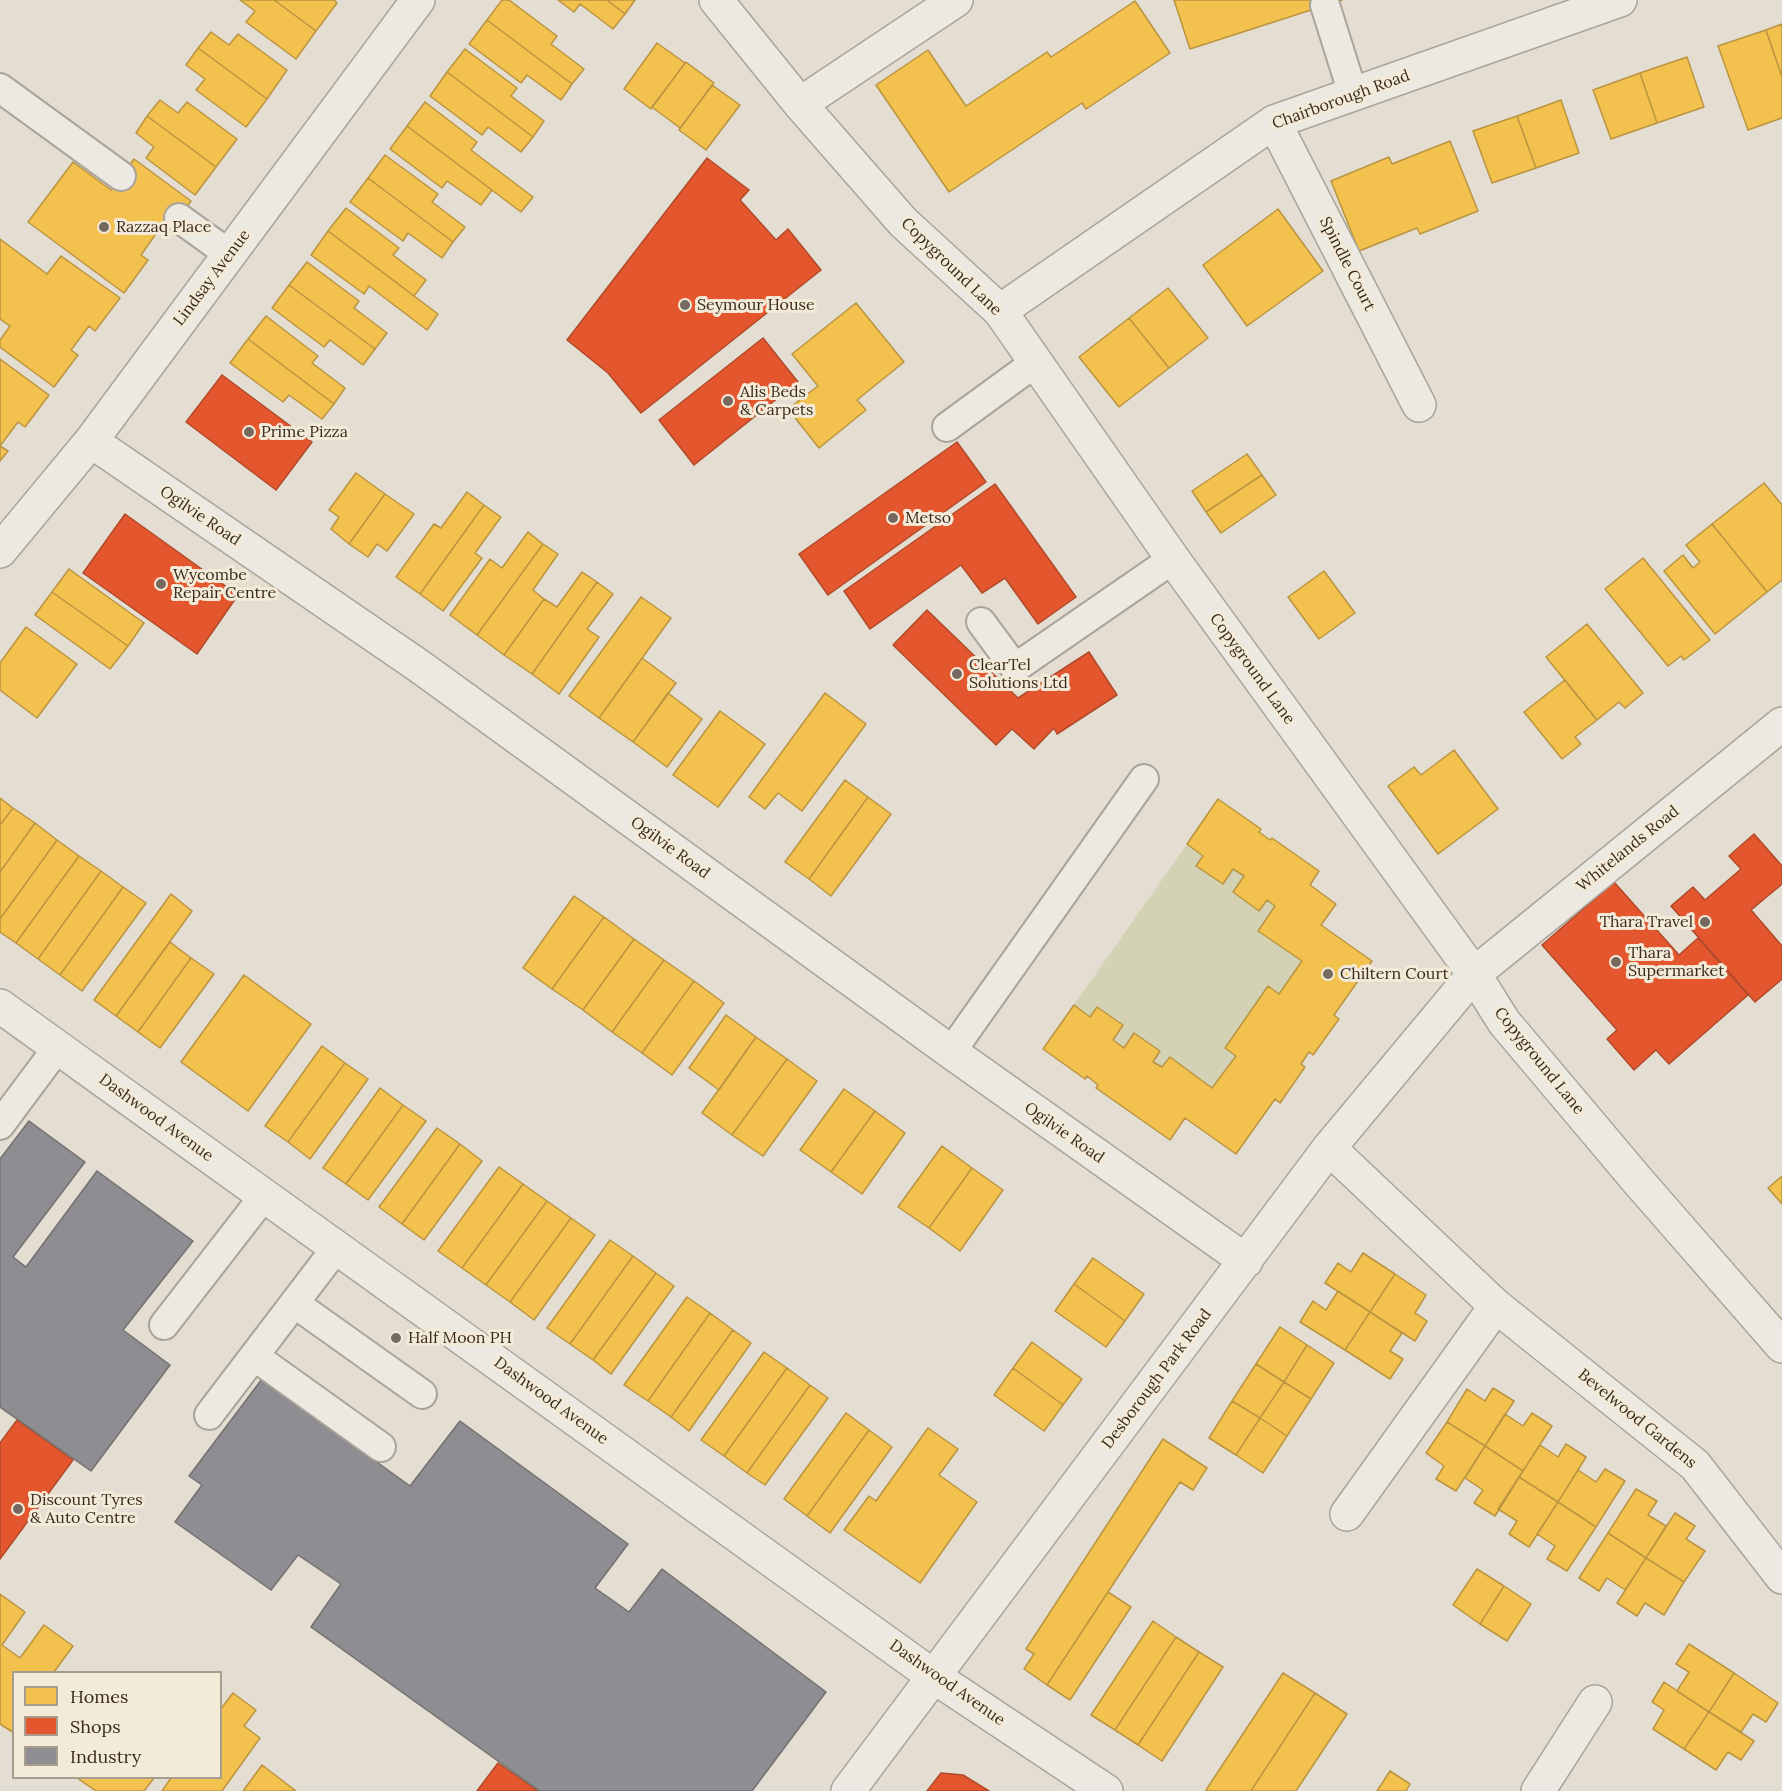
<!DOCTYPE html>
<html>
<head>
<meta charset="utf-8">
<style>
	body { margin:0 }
	#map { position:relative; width:1782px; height:1791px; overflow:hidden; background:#e4ddd1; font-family:Lora,serif }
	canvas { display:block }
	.legend { position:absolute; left:12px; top:1671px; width:210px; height:108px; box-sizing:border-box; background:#f3ead8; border:2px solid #a89e8f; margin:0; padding:8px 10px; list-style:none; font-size:18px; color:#382c21 }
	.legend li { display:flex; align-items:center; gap:12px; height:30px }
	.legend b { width:30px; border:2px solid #a89e8f }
</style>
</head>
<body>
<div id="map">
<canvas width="1782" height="1791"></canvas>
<ul class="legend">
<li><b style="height:16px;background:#f2c14e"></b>Homes</li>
<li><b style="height:16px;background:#e4572e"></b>Shops</li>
<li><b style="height:16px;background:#8d8d92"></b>Industry</li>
</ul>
</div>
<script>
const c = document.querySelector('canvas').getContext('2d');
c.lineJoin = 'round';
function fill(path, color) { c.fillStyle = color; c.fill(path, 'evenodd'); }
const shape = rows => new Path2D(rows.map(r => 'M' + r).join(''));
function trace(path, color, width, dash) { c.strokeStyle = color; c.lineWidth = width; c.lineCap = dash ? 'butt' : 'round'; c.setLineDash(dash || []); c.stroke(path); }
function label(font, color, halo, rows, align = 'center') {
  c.font = font + ' Lora,serif'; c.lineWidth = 6; c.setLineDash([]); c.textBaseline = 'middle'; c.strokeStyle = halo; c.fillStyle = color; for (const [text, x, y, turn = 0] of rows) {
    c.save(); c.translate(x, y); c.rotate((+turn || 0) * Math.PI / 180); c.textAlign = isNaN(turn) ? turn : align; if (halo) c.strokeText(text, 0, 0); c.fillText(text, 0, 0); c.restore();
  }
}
fill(shape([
	[1187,844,1203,856,1197,866,1222,883,1233,869,1244,876,1233,892,1259,910,1267,900,1275,906,1258,931,1302,961,1279,994,1268,986,1225,1047,1236,1056,1212,1088,1170,1057,1162,1067,1153,1062,1160,1051,1134,1033,1124,1048,1113,1040,1123,1024,1097,1007,1090,1017,1074,1005]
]), '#d4d2b4');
const homes = shape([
	[240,0,274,0,316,31,296,59,246,22,255,11,240,0],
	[274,0,334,0,337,3,316,31,274,0],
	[502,0,509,0,557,36,551,44,584,69,572,84,487,20,502,0],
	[558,0,607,0,625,14,613,29,580,4,574,12,558,0],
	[607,0,635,0,625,14,607,0],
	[1174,0,1342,0,1190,49,1174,0],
	[1135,1,1170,53,1086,109,1082,103,949,192,876,85,928,50,966,106,1047,52,1051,57,1135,1],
	[487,20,572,84,561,100,527,75,521,83,469,44,487,20],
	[1782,24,1782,77,1766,30,1782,24],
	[1766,30,1782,77,1782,118,1748,130,1718,46,1766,30],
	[211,32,229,45,238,34,287,70,267,99,198,48,211,32],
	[657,43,685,63,651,109,624,89,657,43],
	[198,48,267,99,246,127,196,90,205,79,186,65,198,48],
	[465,49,517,88,511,96,544,121,533,137,447,72,465,49],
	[1687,57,1704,107,1657,123,1640,73,1687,57],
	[686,62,714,83,680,128,652,107,686,62],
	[447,72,533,137,521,152,488,127,482,135,430,96,447,72],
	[1640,73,1657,123,1611,139,1593,90,1640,73],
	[712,85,740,105,706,150,679,130,712,85],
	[160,100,178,113,187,102,237,139,216,167,147,116,160,100],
	[1561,100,1579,153,1536,168,1517,116,1561,100],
	[425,102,477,142,471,150,533,197,521,212,407,126,425,102],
	[147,116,216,167,195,195,146,158,154,147,136,133,147,116],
	[1517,116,1536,168,1492,183,1473,131,1517,116],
	[407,126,492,190,481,205,447,181,442,188,390,149,407,126],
	[1450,141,1478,211,1420,234,1417,228,1359,251,1331,181,1389,157,1392,164,1450,141],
	[385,155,438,194,432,202,465,227,453,242,368,178,385,155],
	[134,159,191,201,165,236,158,231,141,255,148,260,124,293,28,222,73,162,111,190,134,159],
	[368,178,453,242,442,258,408,233,403,241,350,202,368,178],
	[346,208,399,248,393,255,426,280,414,296,328,231,346,208],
	[1278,209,1323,271,1247,326,1203,265,1278,209],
	[328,231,438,314,427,330,369,286,364,294,311,255,328,231],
	[0,239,47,274,61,256,120,298,95,331,89,326,71,350,78,355,54,387,0,347,0,340,10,326,0,319,0,239],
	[307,262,359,301,354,308,387,333,375,349,289,285,307,262],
	[289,285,375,349,363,365,330,340,324,347,272,308,289,285],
	[1168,288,1208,338,1169,368,1129,318,1168,288],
	[856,303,904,362,857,400,866,410,819,448,788,409,818,386,792,354,856,303],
	[266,316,318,356,312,363,345,388,334,404,248,339,266,316],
	[1129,318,1169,368,1119,407,1079,357,1129,318],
	[248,339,334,404,322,419,289,395,283,402,230,363,248,339],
	[0,359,49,395,25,427,18,422,0,446,8,451,0,461,0,359],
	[1247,454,1262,475,1206,512,1192,491,1247,454],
	[356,473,385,494,349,544,331,529,339,517,329,510,356,473],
	[1262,475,1276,495,1221,533,1206,512,1262,475],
	[1764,483,1782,505,1782,580,1767,592,1712,524,1764,483],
	[467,492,484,505,420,594,396,577,434,524,441,528,467,492],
	[385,494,414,514,387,551,377,544,368,557,349,544,385,494],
	[484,505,501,517,475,553,482,558,443,611,420,594,484,505],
	[1712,524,1767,592,1715,634,1664,571,1683,555,1693,568,1700,562,1686,545,1712,524],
	[528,532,543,544,477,635,450,615,490,559,502,568,528,532],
	[543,544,558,554,533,590,544,599,504,655,477,635,543,544],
	[1643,558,1710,640,1684,660,1681,656,1668,666,1605,589,1643,558],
	[69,569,144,623,128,646,52,592,69,569],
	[1324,571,1355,613,1319,639,1288,597,1324,571],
	[582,572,597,582,532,674,504,655,544,599,557,607,582,572],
	[597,582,613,594,587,629,599,637,559,694,532,674,597,582],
	[52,592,128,646,110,669,35,615,52,592],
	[641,597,671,618,599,718,569,696,641,597],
	[1587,624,1643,693,1625,708,1619,702,1597,720,1546,657,1587,624],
	[26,627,77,664,37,718,0,690,0,663,26,627],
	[642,658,676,683,633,742,599,718,642,658],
	[1565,680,1597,720,1575,737,1581,744,1562,759,1524,712,1565,680],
	[668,693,702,719,667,767,633,742,668,693],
	[825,693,866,724,802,811,778,793,765,809,749,797,825,693],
	[720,711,765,744,718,807,673,775,720,711],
	[1454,750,1498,809,1438,854,1388,786,1414,767,1421,775,1454,750],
	[845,780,868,797,809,879,785,862,845,780],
	[868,797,891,814,831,896,809,879,868,797],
	[0,798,13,808,0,825,0,798],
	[1218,799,1261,829,1259,832,1270,840,1272,838,1319,871,1310,885,1336,904,1321,925,1372,961,1334,1015,1339,1019,1313,1055,1309,1052,1301,1064,1305,1067,1280,1103,1275,1099,1236,1154,1185,1118,1170,1140,1096,1088,1098,1085,1087,1076,1085,1079,1043,1049,1074,1005,1090,1017,1097,1007,1123,1025,1113,1040,1124,1048,1134,1033,1160,1051,1153,1062,1162,1067,1170,1057,1212,1088,1236,1056,1225,1048,1268,986,1279,994,1302,961,1258,931,1275,906,1267,900,1259,911,1233,892,1244,876,1233,869,1223,884,1196,866,1203,856,1187,844,1218,799],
	[13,808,35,823,0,872,0,825,13,808],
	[35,823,57,840,0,919,0,872,35,823],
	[57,840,79,856,16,943,0,932,0,919,57,840],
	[79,856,101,871,38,959,16,943,79,856],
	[101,871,123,887,60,975,38,959,101,871],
	[123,887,146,903,82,991,60,975,123,887],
	[171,894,192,911,116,1016,94,1000,171,894],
	[574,896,604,917,552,989,523,968,574,896],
	[604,917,634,939,583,1010,552,989,604,917],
	[634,939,664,960,612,1032,583,1010,634,939],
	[170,942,191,958,138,1032,116,1016,170,942],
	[191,958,214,974,160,1048,138,1032,191,958],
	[664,960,694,981,642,1053,612,1032,664,960],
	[244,975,311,1024,248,1111,181,1062,244,975],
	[694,981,724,1003,672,1075,642,1053,694,981],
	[726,1015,756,1037,719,1090,689,1068,726,1015],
	[756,1037,787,1059,732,1135,702,1113,756,1037],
	[322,1046,345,1063,288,1142,265,1126,322,1046],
	[787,1059,817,1081,763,1156,732,1135,787,1059],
	[345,1063,368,1079,310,1159,288,1142,345,1063],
	[380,1088,403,1105,346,1184,323,1168,380,1088],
	[844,1089,875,1111,831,1172,800,1150,844,1089],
	[403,1105,426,1121,368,1200,346,1184,403,1105],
	[875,1111,905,1133,862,1194,831,1172,875,1111],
	[437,1128,460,1144,402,1224,379,1207,437,1128],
	[460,1144,482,1161,424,1240,402,1224,460,1144],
	[942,1146,972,1168,929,1228,898,1207,942,1146],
	[499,1167,523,1184,462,1268,438,1251,499,1167],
	[972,1168,1003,1190,960,1251,929,1228,972,1168],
	[1782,1176,1782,1204,1768,1188,1782,1176],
	[523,1184,547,1201,486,1285,462,1268,523,1184],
	[547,1201,571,1218,510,1302,486,1285,547,1201],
	[571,1218,595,1235,534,1320,510,1302,571,1218],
	[610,1240,633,1256,570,1344,547,1328,610,1240],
	[1363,1253,1395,1274,1370,1312,1325,1283,1338,1263,1351,1272,1363,1253],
	[633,1256,656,1273,593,1360,570,1344,633,1256],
	[1093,1258,1144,1294,1125,1321,1074,1284,1093,1258],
	[656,1273,674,1286,611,1374,593,1360,656,1273],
	[1395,1274,1426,1295,1415,1313,1427,1321,1415,1341,1370,1312,1395,1274],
	[1074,1284,1125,1321,1106,1347,1055,1311,1074,1284],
	[1338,1291,1370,1312,1345,1350,1300,1322,1313,1301,1326,1310,1338,1291],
	[687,1297,710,1313,648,1401,624,1385,687,1297],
	[1370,1312,1402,1333,1390,1351,1403,1359,1390,1379,1345,1350,1370,1312],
	[710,1313,733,1330,671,1417,648,1401,710,1313],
	[1280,1327,1307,1345,1284,1382,1256,1364,1280,1327],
	[733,1330,751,1343,689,1431,671,1417,733,1330],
	[1032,1342,1082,1379,1063,1405,1013,1368,1032,1342],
	[1307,1345,1334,1363,1311,1399,1284,1382,1307,1345],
	[764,1352,787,1368,724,1456,701,1440,764,1352],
	[1256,1364,1284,1382,1260,1418,1232,1401,1256,1364],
	[787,1368,810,1385,747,1473,724,1456,787,1368],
	[1013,1368,1063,1405,1044,1431,994,1395,1013,1368],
	[1284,1382,1311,1399,1287,1436,1260,1418,1284,1382],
	[810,1385,828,1398,765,1485,747,1473,810,1385],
	[1493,1388,1514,1401,1485,1446,1447,1422,1467,1389,1485,1401,1493,1388],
	[1232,1401,1260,1418,1236,1455,1209,1438,1232,1401],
	[846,1413,869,1430,807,1516,784,1499,846,1413],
	[1532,1413,1552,1426,1523,1471,1485,1446,1505,1414,1523,1426,1532,1413],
	[1260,1418,1287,1436,1263,1473,1236,1455,1260,1418],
	[1447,1422,1485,1446,1456,1491,1436,1479,1444,1466,1426,1453,1447,1422],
	[928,1428,958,1449,939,1475,977,1502,920,1583,844,1530,869,1496,876,1501,928,1428],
	[869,1430,892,1447,830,1533,807,1516,869,1430],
	[1163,1439,1207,1468,1193,1490,1180,1482,1047,1685,1024,1669,1034,1654,1026,1649,1163,1439],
	[1566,1444,1586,1457,1558,1502,1519,1477,1540,1445,1558,1457,1566,1444],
	[1485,1446,1523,1471,1495,1516,1474,1503,1483,1490,1465,1478,1485,1446],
	[1605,1469,1625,1481,1596,1527,1558,1502,1578,1470,1596,1482,1605,1469],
	[1519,1477,1558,1502,1529,1547,1509,1534,1517,1521,1498,1509,1519,1477],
	[1636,1489,1657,1501,1648,1515,1666,1526,1646,1558,1608,1533,1636,1489],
	[1558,1502,1596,1527,1567,1571,1547,1559,1555,1546,1537,1534,1558,1502],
	[1675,1513,1695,1526,1686,1539,1705,1551,1684,1582,1646,1558,1675,1513],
	[1608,1533,1646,1558,1625,1590,1607,1578,1599,1591,1579,1578,1608,1533],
	[1646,1558,1684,1582,1664,1615,1645,1603,1637,1616,1617,1603,1646,1558],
	[1477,1569,1504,1586,1480,1624,1453,1605,1477,1569],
	[1504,1586,1531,1604,1507,1641,1480,1624,1504,1586],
	[1108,1592,1131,1607,1070,1700,1047,1685,1108,1592],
	[0,1594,25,1612,2,1645,20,1658,44,1625,73,1646,54,1672,14,1672,14,1733,0,1724,0,1594],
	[1153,1621,1176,1637,1115,1730,1091,1715,1153,1621],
	[1176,1637,1199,1652,1138,1745,1115,1730,1176,1637],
	[1689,1644,1734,1673,1709,1712,1677,1691,1689,1672,1676,1664,1689,1644],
	[1199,1652,1223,1667,1162,1761,1138,1745,1199,1652],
	[1283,1673,1315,1693,1251,1791,1208,1791,1206,1790,1283,1673],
	[1734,1673,1778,1703,1766,1722,1753,1714,1741,1732,1709,1712,1734,1673],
	[1664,1682,1709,1712,1684,1749,1653,1729,1664,1710,1652,1702,1664,1682],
	[233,1693,256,1710,244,1726,260,1738,222,1791,162,1791,171,1778,220,1778,220,1710,233,1693],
	[1315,1693,1347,1714,1296,1791,1251,1791,1315,1693],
	[1709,1712,1754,1741,1741,1760,1728,1752,1716,1770,1684,1749,1709,1712],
	[262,1765,296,1791,243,1791,262,1765],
	[1390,1771,1410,1784,1406,1791,1377,1791,1390,1771],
	[77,1778,154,1778,144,1791,96,1791,77,1778]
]);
fill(homes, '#f2c14e');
trace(homes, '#ba9440', 1.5);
const shops = shape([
	[707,158,749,190,740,200,776,240,788,229,821,270,641,413,608,373,567,340,707,158],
	[763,338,798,382,694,465,659,420,763,338],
	[222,375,312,442,276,490,186,422,222,375],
	[957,442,986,482,828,595,799,554,957,442],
	[995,484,1076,597,1038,624,1005,578,982,593,961,565,870,629,844,591,995,484],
	[125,514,238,595,197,654,83,573,125,514],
	[927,610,1018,698,1089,652,1117,695,1057,734,1054,728,1034,749,1012,729,996,745,893,645,927,610],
	[1754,834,1782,866,1782,884,1751,910,1782,946,1782,979,1755,1002,1671,906,1693,887,1705,900,1741,869,1729,856,1754,834],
	[1614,882,1679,955,1698,938,1748,995,1669,1064,1656,1050,1634,1070,1607,1039,1617,1030,1542,945,1614,882],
	[17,1420,73,1460,0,1559,0,1443,17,1420],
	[498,1763,538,1791,477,1791,498,1763],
	[941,1773,963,1775,989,1791,927,1791,941,1773]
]);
fill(shops, '#e4572e');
trace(shops, '#b04a2a', 1.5);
const industry = shape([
	[29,1121,85,1162,13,1257,26,1267,97,1171,193,1241,123,1330,170,1365,91,1471,0,1407,0,1159,29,1121],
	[262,1379,410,1486,460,1421,628,1544,595,1588,629,1612,662,1569,826,1692,752,1791,540,1791,311,1627,341,1584,298,1555,271,1590,175,1522,202,1485,189,1476,262,1379]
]);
fill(industry, '#8d8d92');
trace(industry, '#747070', 1.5);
const service = shape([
	[1325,5,1353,94],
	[0,88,121,176],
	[179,218,229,254],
	[947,427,1036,362],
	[981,622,1015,668,1173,559],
	[951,1052,1144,779],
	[0,1125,58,1047],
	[294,1303,422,1394],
	[164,1325,264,1196],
	[254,1356,381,1447],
	[209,1415,337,1247]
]);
const minor = shape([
	[716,0,800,104,903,222,1000,311,1173,559,1474,974,1504,1022,1638,1181,1782,1346],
	[800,104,956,0],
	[1274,122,1419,405],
	[1000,311,1274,122,1620,0],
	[91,441,419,666,951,1052,1246,1261],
	[0,551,91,441,418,0],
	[1329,1148,1496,1306],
	[1347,1514,1496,1306,1695,1465,1782,1577],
	[848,1791,1329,1148,1474,974,1782,724],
	[1538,1791,1595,1702]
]);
const tertiary = shape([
	[0,1006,933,1676,1106,1791]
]);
trace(service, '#aaa399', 32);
trace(minor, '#aaa399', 36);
trace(tertiary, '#aaa399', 36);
trace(service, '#ece9e2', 28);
trace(minor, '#ece9e2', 33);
trace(tertiary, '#ece9e2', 33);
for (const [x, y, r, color] of [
	[104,227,6,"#746a5f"],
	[685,305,6,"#746a5f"],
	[728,401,6,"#746a5f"],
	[249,432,6,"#746a5f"],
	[893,518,6,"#746a5f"],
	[161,584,6,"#746a5f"],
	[957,674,6,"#746a5f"],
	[1705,922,6,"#746a5f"],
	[1616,962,6,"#746a5f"],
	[1328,974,6,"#746a5f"],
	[396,1338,6,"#746a5f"],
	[18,1509,6,"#746a5f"]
]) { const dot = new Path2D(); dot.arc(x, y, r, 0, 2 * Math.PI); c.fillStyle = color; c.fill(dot); trace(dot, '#f3ead8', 2); }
label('16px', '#382c21', '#f3ead8', [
	["Chairborough Road",1341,100,-20],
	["Spindle Court",1347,264,63],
	["Copyground Lane",951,267,44],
	["Lindsay Avenue",212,278,-53],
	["Ogilvie Road",200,516,34],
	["Copyground Lane",1252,669,54],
	["Ogilvie Road",670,848,36],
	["Whitelands Road",1628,849,-39],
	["Copyground Lane",1539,1061,51],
	["Dashwood Avenue",156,1118,36],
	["Ogilvie Road",1064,1133,35],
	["Desborough Park Road",1157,1379,-53],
	["Dashwood Avenue",551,1401,36],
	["Bevelwood Gardens",1637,1419,39],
	["Dashwood Avenue",947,1683,35]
]);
label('16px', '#382c21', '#f3ead8', [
	["Razzaq Place",116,227],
	["Seymour House",697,305],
	["Alis Beds",740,392],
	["& Carpets",740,410],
	["Prime Pizza",261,432],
	["Metso",905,518],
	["Wycombe",173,575],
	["Repair Centre",173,593],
	["ClearTel",969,665],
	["Solutions Ltd",969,683],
	["Thara Travel",1693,922,"right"],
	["Thara",1628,953],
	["Supermarket",1628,971],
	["Chiltern Court",1340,974],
	["Half Moon PH",408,1338],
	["Discount Tyres",30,1500],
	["& Auto Centre",30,1518]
], 'left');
</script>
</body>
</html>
